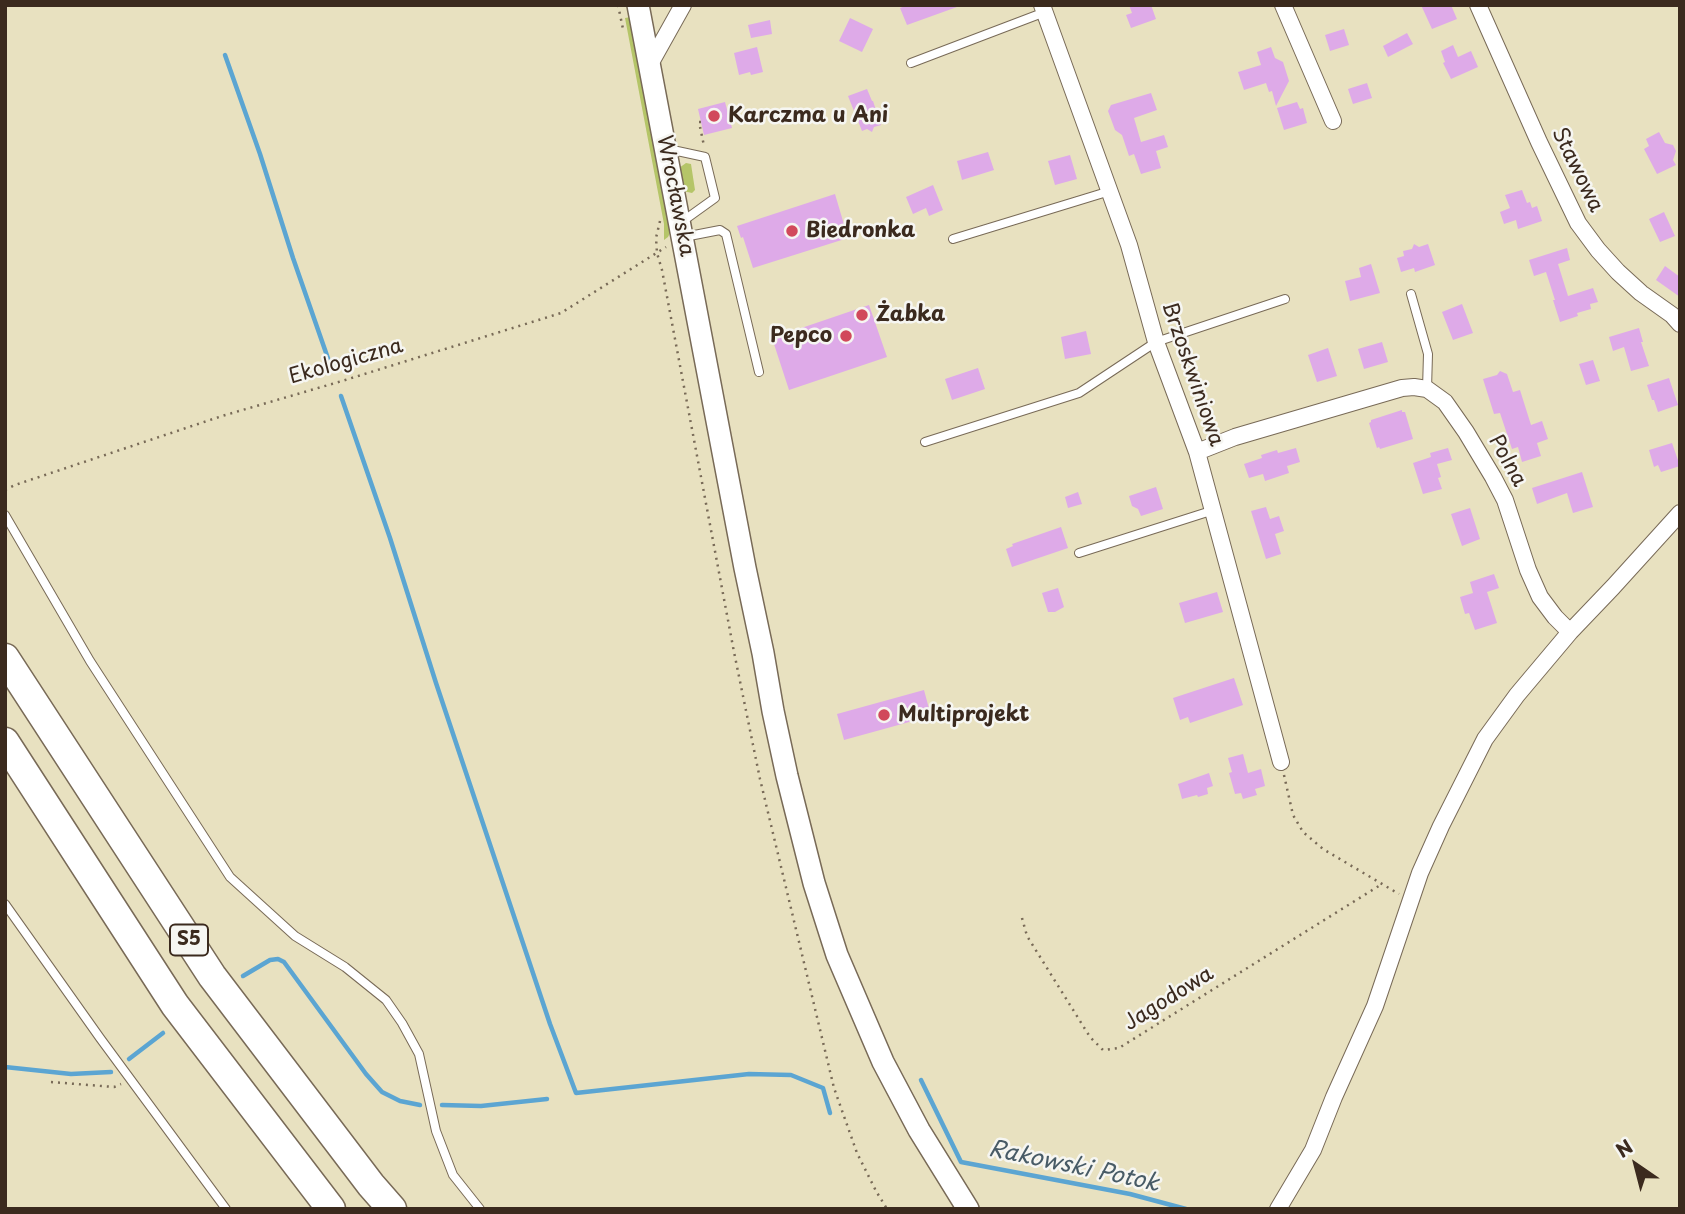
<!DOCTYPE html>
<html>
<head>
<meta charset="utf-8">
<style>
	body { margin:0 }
	#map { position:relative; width:1685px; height:1214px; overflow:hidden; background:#e8e1c0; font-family:"Playpen Sans",sans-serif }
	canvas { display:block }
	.frame { position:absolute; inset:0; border:7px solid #3b2a1e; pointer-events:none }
	.north { position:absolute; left:1601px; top:1130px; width:70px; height:70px; -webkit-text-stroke:5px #f6f6f2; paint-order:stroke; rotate:325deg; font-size:19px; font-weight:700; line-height:28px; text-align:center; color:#3b2a1e }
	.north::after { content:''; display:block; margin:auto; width:24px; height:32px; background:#3b2a1e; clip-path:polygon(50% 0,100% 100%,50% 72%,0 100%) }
</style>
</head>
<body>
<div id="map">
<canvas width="1685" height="1214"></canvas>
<div class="frame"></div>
<div class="north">N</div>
</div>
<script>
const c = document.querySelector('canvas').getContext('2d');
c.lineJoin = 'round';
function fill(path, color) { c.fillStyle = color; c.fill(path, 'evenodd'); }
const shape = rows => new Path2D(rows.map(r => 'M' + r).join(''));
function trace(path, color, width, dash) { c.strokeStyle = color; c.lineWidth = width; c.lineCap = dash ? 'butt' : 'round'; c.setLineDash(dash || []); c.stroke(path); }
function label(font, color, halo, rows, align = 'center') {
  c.font = font + ' "Playpen Sans",sans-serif'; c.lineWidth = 5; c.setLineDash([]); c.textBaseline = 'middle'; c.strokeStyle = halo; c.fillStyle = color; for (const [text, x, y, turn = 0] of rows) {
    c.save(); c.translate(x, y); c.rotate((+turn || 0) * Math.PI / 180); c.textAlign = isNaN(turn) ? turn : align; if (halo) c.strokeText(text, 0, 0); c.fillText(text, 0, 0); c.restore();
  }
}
fill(shape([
	[631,17,671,231,668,237,664,240,664,224,625,18],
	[686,163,691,164,695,190,692,193,683,191,679,168]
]), '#b5c568');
trace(shape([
	[225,55,260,154,293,258,332,370],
	[341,396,390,538,436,683,550,1024,576,1093,749,1074,791,1075,823,1088,830,1113],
	[243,976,270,960,278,959,284,962,366,1074,382,1092,400,1101,420,1105],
	[129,1059,163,1033],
	[5,1067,71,1074,111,1072],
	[921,1080,961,1162,1130,1194,1186,1209],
	[442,1105,481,1106,547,1099]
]), '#5ba5d2', 4.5);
fill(shape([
	[908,5,957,5,957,7,907,25,900,8],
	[1129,5,1151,5,1156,19,1131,28,1126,15,1132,13],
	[1421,5,1451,5,1457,19,1432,29],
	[850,18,873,29,862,52,839,41],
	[770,20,772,34,751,38,748,25],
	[1344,29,1349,45,1330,51,1325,35],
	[1407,33,1413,44,1388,57,1383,46],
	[1453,45,1458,57,1471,51,1478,67,1451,79,1443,63,1445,62,1441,51],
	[757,47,763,72,751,75,750,72,739,75,734,53],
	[1271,47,1275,58,1283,62,1289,81,1276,106,1272,91,1269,92,1266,83,1244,90,1238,72,1261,65,1257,52],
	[1367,83,1372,98,1353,104,1348,89],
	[867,89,872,101,873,101,881,125,874,127,872,132,867,129,862,131,848,96],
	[1151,93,1157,110,1134,118,1141,142,1164,135,1168,147,1156,151,1161,168,1141,174,1134,154,1129,156,1122,135,1115,130,1108,111,1111,105],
	[725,102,732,128,704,135,698,109],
	[1297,102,1300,109,1303,108,1307,123,1284,130,1277,108],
	[1659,132,1665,143,1673,145,1676,151,1673,160,1676,165,1657,174,1644,149,1649,146,1646,139],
	[988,152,994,170,962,180,957,161],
	[1070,155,1077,179,1055,185,1048,161],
	[933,185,943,210,929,216,926,208,913,214,906,197],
	[1522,190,1527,203,1530,202,1532,208,1537,206,1542,221,1518,229,1516,220,1504,224,1500,212,1510,208,1505,195],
	[835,194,848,238,753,268,743,237,741,238,737,226],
	[1664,212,1675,236,1660,242,1649,219],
	[1414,244,1419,247,1428,244,1435,265,1415,272,1414,268,1401,272,1397,258,1404,256,1403,251,1412,249],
	[1567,248,1570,260,1558,264,1568,296,1593,288,1598,302,1590,304,1591,309,1577,313,1578,316,1560,322,1553,300,1555,300,1546,272,1534,276,1529,260],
	[1371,264,1380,293,1350,301,1345,281,1361,277,1359,268],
	[1665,266,1680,277,1680,297,1656,280],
	[1462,304,1473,333,1453,340,1442,312],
	[869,305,887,357,789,390,772,338],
	[1639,328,1643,342,1641,342,1649,366,1631,371,1624,347,1613,351,1609,337],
	[1086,331,1091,354,1065,359,1061,337],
	[1382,342,1388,362,1364,369,1358,349],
	[1328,348,1337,376,1317,382,1308,355],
	[1593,360,1600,381,1586,385,1579,364],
	[978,368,985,389,952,400,945,379],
	[1500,371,1507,374,1513,392,1520,390,1531,425,1542,421,1548,439,1537,443,1541,456,1522,462,1518,447,1512,449,1500,413,1494,414,1483,379,1497,375],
	[1669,378,1678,405,1658,412,1654,400,1652,400,1647,385],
	[1402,410,1402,412,1405,412,1413,439,1380,449,1379,447,1377,448,1369,423,1371,422,1371,420],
	[1672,443,1680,466,1661,472,1658,465,1654,467,1649,450],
	[1296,448,1300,462,1287,466,1289,473,1265,481,1263,474,1249,478,1244,464,1262,458,1261,455,1277,450,1278,453],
	[1448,448,1452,460,1437,464,1441,477,1438,478,1442,489,1423,494,1413,463,1431,457,1430,453],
	[1582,472,1593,507,1573,513,1567,493,1537,504,1532,488],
	[1156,487,1163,509,1141,516,1138,509,1132,506,1129,496],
	[1078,492,1082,504,1068,508,1065,497],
	[1266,507,1270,519,1279,516,1284,531,1275,534,1281,554,1266,559,1251,511],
	[1470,508,1480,539,1462,546,1451,514],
	[1061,527,1068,548,1012,567,1006,549,1013,546,1012,544],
	[1494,574,1499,588,1487,592,1497,623,1475,630,1469,613,1465,614,1460,597,1473,593,1470,582],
	[1058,588,1064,607,1055,612,1048,612,1042,593],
	[1217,592,1223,612,1185,623,1179,603],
	[1234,678,1243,705,1190,723,1188,717,1180,720,1173,698],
	[924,690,931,716,844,740,837,714],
	[1243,754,1248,773,1261,769,1265,786,1255,789,1257,795,1243,799,1241,793,1235,794,1229,773,1232,772,1228,758],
	[1209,773,1213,786,1207,788,1208,794,1198,797,1197,795,1182,799,1178,784]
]), '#deaae8');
const lane = shape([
	[911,63,1045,12],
	[668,149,705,157,715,198,683,221],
	[684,237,720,230,726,234,759,372],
	[953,239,1110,191],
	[1411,294,1428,354,1427,389],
	[925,442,1079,393,1156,342,1285,299],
	[5,515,90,661,230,877,295,936,345,967,386,1000,402,1023,419,1054,436,1131,453,1175,480,1209],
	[1079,553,1214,510],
	[5,904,100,1038,226,1209]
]);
const street = shape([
	[1042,5,1129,245,1156,342,1197,452,1281,762],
	[1283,5,1333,121],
	[1478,5,1539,142,1578,223,1598,250,1618,272,1641,293,1672,315,1680,324],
	[650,64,683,5],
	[1197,452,1235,437,1402,388,1414,387,1427,389,1445,402,1466,432,1493,477,1505,500,1528,570,1540,597,1555,617,1570,632,1613,587,1680,513],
	[1278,1209,1313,1150,1334,1097,1375,1006,1420,873,1441,826,1485,739,1517,695,1570,632]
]);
const secondary = shape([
	[638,5,745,568,763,653,773,711,787,776,814,883,837,955,883,1062,919,1130,968,1209]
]);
const highway = shape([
	[5,658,212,976,371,1185,392,1209],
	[5,742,175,1005,331,1209]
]);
trace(lane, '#786a57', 10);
trace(street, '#786a57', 18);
trace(secondary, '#786a57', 24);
trace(highway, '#786a57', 31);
trace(shape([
	[618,5,623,29],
	[701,122,699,122,704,146],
	[660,221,656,238,657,253,662,270,734,652,760,779,834,1088,857,1153,876,1191,887,1209],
	[5,490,15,485,222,416,342,381,561,313,666,247],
	[1284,775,1293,815,1303,832,1323,849,1399,894],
	[1022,918,1027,936,1090,1037,1103,1050,1119,1048,1382,884],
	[51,1082,114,1087,121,1084]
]), '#786a57', 2.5, [2, 5]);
trace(lane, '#fff', 8);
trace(street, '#fff', 16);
trace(secondary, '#fff', 21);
trace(highway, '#fff', 28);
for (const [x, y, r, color] of [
	[714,116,7,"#d1495b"],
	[792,231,7,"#d1495b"],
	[862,315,7,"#d1495b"],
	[846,336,7,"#d1495b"],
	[884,715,7,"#d1495b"]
]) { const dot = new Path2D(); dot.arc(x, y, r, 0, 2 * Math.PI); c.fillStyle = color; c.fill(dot); trace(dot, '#f6f6f2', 2.5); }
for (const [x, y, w] of [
	[189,940,38]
]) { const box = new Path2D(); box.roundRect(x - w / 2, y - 15.5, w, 31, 5); c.fillStyle = '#f6f6f2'; c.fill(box); trace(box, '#3b2a1e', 2); }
label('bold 19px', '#3b2a1e', null, [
	["S5",189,940]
]);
label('bold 21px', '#3b2a1e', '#f6f6f2', [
	["Karczma u Ani",728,116],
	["Biedronka",806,231],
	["Żabka",876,315],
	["Pepco",832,336,"right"],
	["Multiprojekt",898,715]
], 'left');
label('21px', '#3b2a1e', '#f6f6f2', [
	["Stawowa",1577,170,64],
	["Wrocławska",675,196,79],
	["Ekologiczna",346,362,-16],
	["Brzoskwiniowa",1192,374,71],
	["Polna",1507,461,61],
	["Jagodowa",1169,999,-32]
]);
label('italic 23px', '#485b66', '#f6f6f2', [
	["Rakowski Potok",1074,1167,12]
]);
</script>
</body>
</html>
